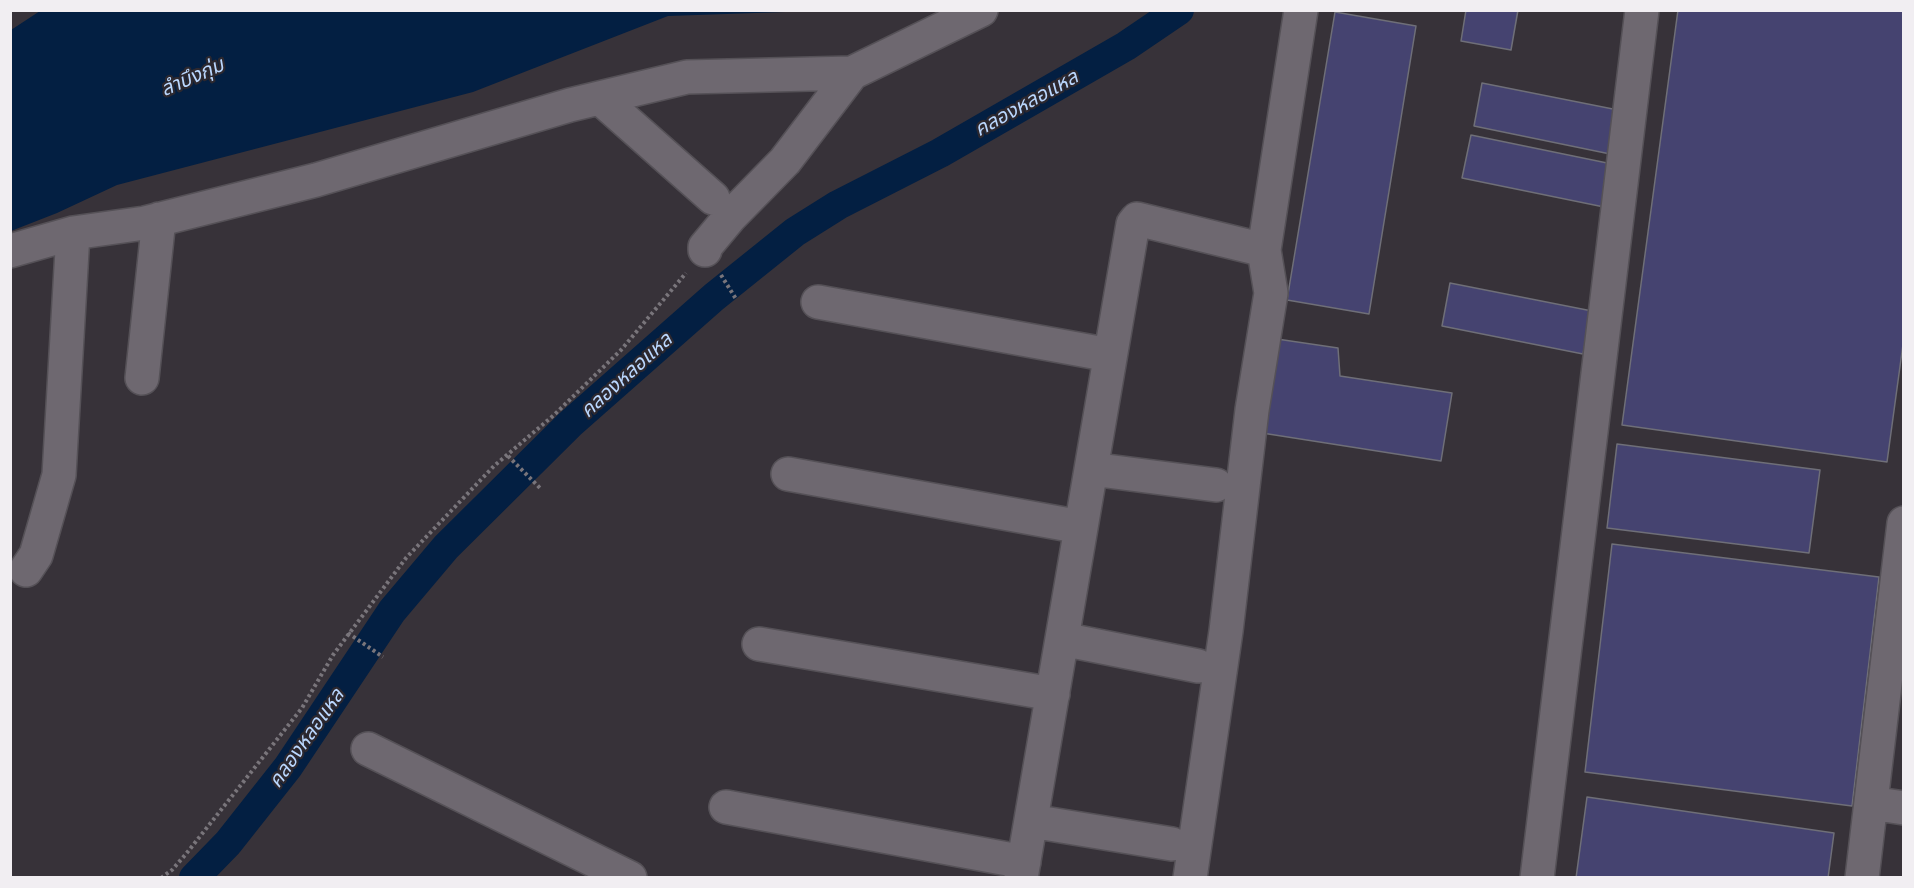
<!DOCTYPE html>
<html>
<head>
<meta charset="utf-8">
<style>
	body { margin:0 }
	#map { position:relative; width:1914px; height:888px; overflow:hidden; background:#373239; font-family:Commissioner,sans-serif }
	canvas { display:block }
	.frame { position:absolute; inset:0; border:12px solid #f1eef2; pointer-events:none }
</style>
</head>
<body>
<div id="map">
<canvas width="1914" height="888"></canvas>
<div class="frame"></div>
</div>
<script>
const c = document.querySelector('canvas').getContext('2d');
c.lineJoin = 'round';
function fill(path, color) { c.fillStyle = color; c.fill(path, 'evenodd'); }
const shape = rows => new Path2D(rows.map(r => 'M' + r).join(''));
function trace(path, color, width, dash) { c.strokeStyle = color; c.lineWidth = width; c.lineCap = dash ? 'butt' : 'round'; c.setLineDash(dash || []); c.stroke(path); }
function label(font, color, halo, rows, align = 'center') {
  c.font = font + ' Commissioner,"Noto Sans Thai",sans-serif'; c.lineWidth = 4.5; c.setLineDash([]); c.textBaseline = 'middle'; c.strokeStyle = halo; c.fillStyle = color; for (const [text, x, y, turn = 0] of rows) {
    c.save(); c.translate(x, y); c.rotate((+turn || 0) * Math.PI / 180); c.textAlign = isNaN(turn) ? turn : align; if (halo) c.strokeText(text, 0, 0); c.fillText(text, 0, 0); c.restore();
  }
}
fill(shape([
	[40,11,40,10,814,11,668,16,473,92,117,185,57,213,11,231,11,30]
]), '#031f42');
trace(shape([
	[194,878,228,843,288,767,392,611,446,547,570,424,714,297,795,232,838,205,940,153,1126,46,1179,10]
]), '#031f42', 30);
const building = shape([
	[1466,10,1518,10,1511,50,1461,41,1466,10],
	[1678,10,1904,10,1904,337,1887,462,1622,425,1678,10],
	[1335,12,1416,26,1369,314,1287,300,1335,12],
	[1482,83,1623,111,1615,155,1474,126,1482,83],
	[1471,135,1612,164,1604,207,1462,178,1471,135],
	[1450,283,1592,311,1583,354,1442,326,1450,283],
	[1277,339,1338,348,1340,376,1452,393,1441,461,1262,433,1277,339],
	[1617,444,1820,470,1809,553,1607,528,1617,444],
	[1612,544,1879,577,1852,806,1585,772,1612,544],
	[1587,797,1834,833,1828,878,1576,878,1587,797]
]);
fill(building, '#454370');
trace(building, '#6f6f78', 1.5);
const minor = shape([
	[600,98,713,198],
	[705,250,705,247,730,217,785,161,852,73],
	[10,251,73,233,145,223,316,180,570,105,687,77,852,73,981,10],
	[818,302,1110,355],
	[142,378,159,219],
	[1091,469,1216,485],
	[788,474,1081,527],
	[26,570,36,555,59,475,73,233],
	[1062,639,1198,666],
	[759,644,1053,694],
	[368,749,630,878],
	[1871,803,1904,808],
	[726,807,1024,862],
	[1031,821,1172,844],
	[1021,878,1133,224,1137,219,1264,250,1301,10],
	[1190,878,1226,631,1252,410,1271,293,1264,250],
	[1537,878,1642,10],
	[1862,878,1904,523]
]);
trace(minor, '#555157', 36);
trace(shape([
	[721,275,736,299],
	[508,456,540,488],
	[348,633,383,657],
	[161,878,172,870,186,854,302,708,333,655,406,558,494,466,554,415,621,350,686,273]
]), '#79757b', 4, [3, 3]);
trace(minor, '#6e6870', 33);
label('italic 20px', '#bad7fe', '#2c282f', [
	["ลำบึงกุ่ม",192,77,-24],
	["คลองหลอแหล",1026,103,-29],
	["คลองหลอแหล",626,375,-42],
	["คลองหลอแหล",306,738,-55]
]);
</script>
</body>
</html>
